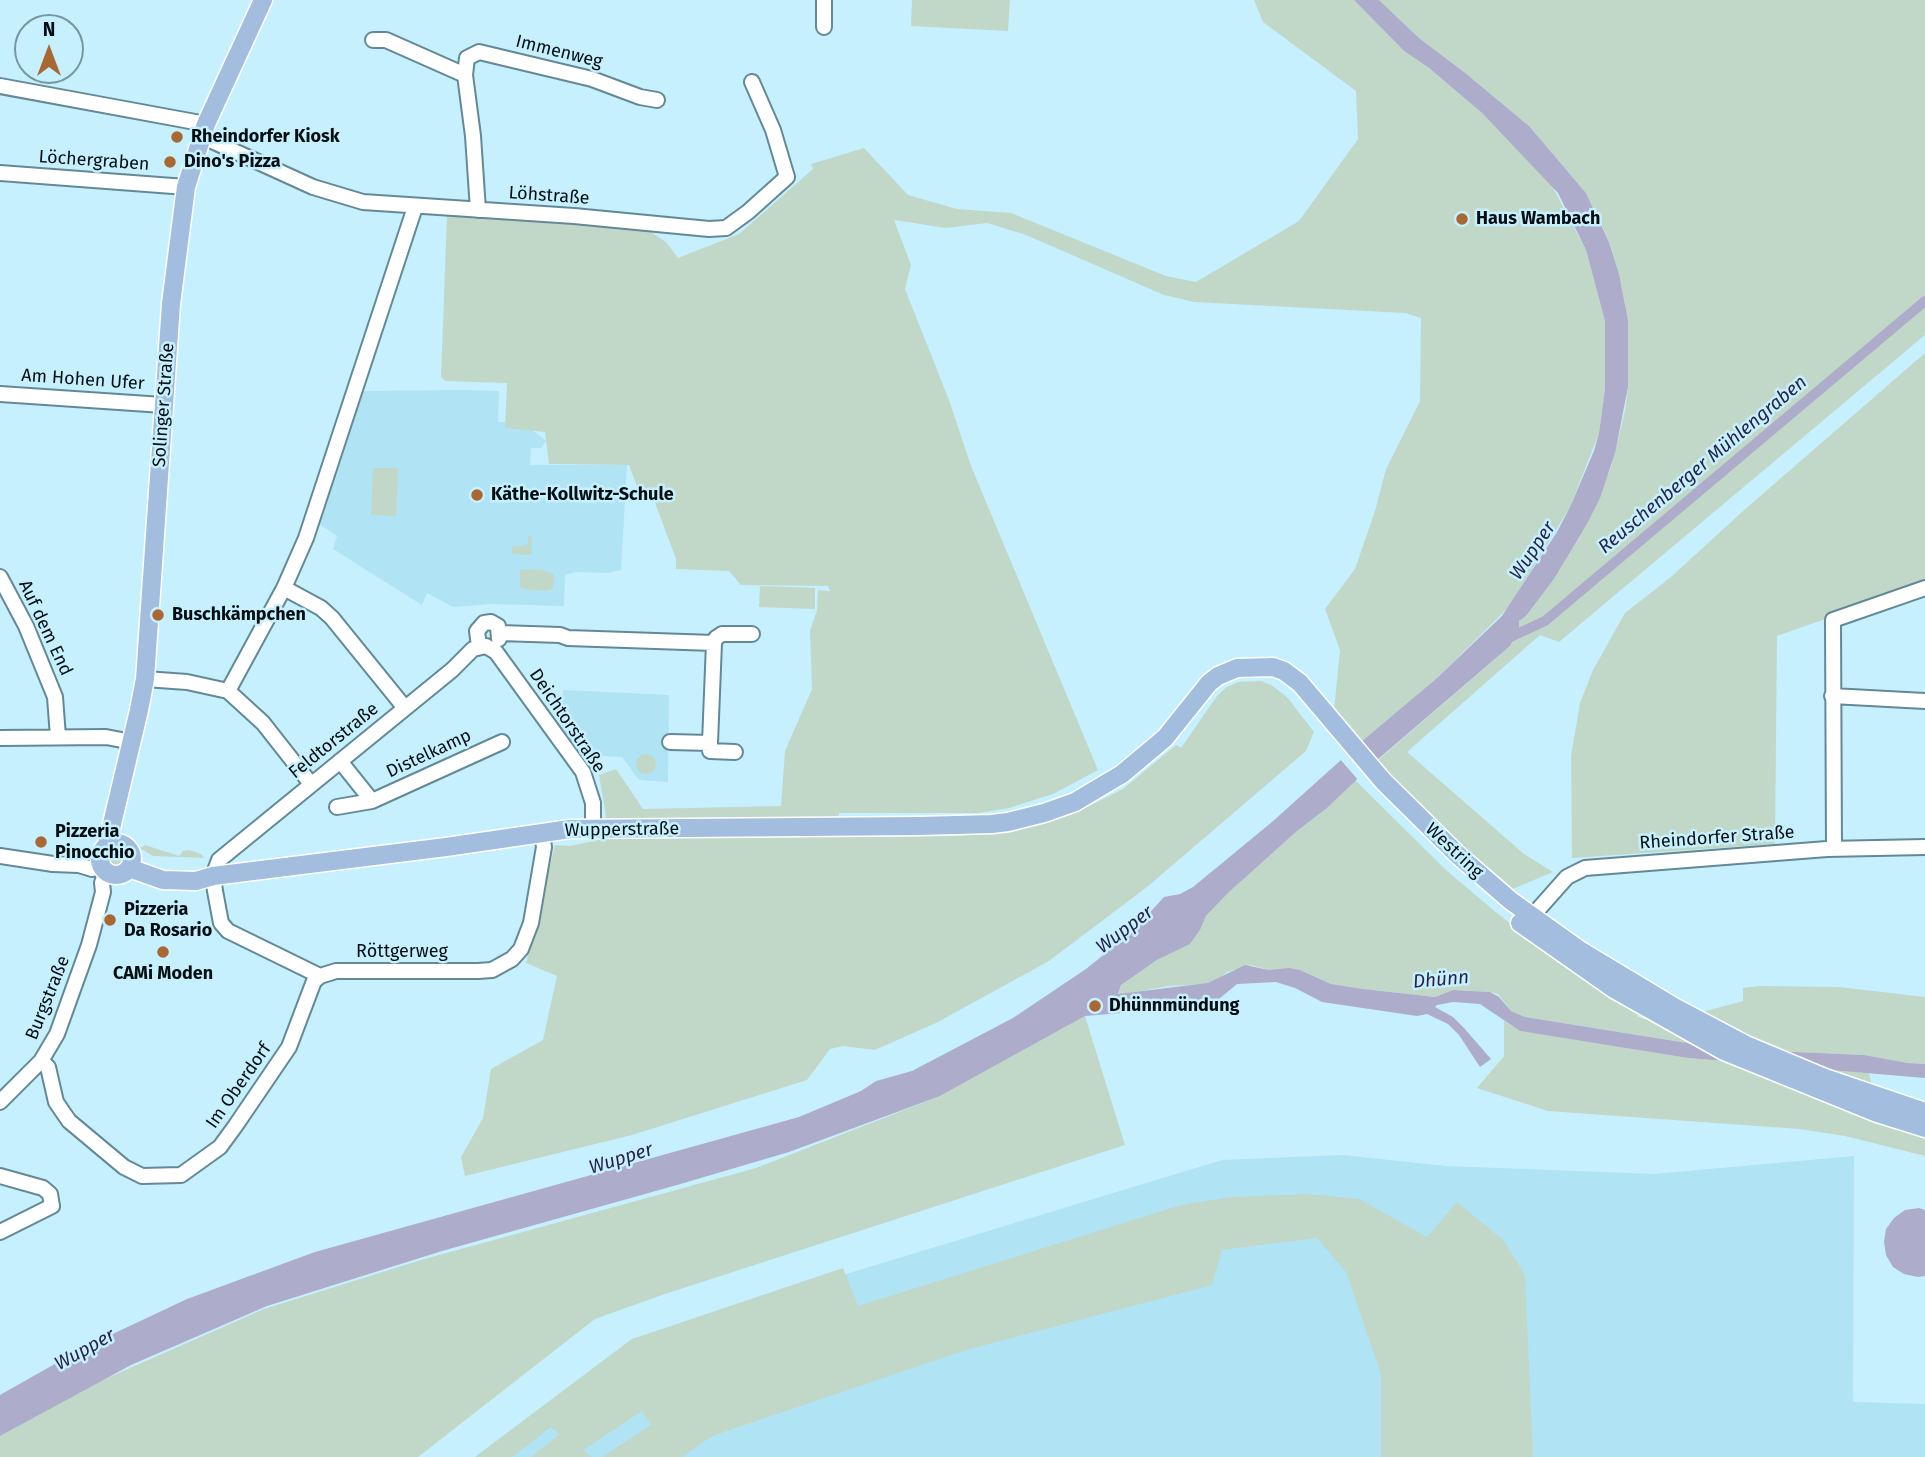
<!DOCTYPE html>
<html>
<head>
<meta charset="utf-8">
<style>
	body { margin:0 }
	#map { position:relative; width:1925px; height:1457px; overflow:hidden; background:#c6f0fe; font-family:"Fira Sans",sans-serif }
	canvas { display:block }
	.north { position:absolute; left:14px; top:14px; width:70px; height:70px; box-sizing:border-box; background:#c6f0fe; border:2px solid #7896a0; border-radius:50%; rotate:0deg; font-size:19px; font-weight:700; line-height:28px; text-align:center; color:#020e12 }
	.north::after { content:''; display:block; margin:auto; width:24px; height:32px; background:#a96732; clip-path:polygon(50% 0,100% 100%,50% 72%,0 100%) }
</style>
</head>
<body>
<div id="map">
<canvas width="1925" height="1457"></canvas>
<div class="north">N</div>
</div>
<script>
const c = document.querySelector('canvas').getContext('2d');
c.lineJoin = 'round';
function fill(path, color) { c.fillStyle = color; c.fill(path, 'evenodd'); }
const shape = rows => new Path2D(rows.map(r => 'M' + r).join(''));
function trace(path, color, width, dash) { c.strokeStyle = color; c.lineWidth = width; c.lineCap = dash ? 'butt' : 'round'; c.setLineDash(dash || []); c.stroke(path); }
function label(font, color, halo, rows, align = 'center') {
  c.font = font + ' "Fira Sans",sans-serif'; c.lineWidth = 5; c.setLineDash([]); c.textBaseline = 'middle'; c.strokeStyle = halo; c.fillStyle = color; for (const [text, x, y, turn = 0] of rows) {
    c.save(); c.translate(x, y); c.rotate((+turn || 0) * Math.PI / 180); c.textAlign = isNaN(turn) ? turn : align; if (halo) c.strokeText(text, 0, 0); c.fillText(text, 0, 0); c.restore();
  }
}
fill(shape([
	[464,390,499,391,498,422,506,422,506,428,531,429,546,441,541,448,531,448,530,465,627,465,621,570,607,573,575,572,565,575,564,606,491,604,453,607,427,593,422,605,333,549,337,536,319,524,362,391],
	[563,690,669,695,668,782,639,780,622,757,582,755,562,730],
	[1343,1155,1446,1166,1654,1174,1854,1156,1853,1402,1925,1404,1925,1457,475,1457,632,1339,1222,1160]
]), '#b0e3f4');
fill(shape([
	[912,0,1010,0,1008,31,911,26],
	[1254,0,1354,0,1404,51,1429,68,1482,113,1552,186,1586,250,1605,321,1605,389,1599,433,1570,507,1509,607,1437,678,1361,742,1334,710,1340,650,1325,609,1355,569,1375,511,1386,469,1420,401,1421,318,1405,313,1194,302,1164,295,1026,235,987,223,946,228,894,220,911,265,905,289,949,400,971,466,1098,770,1053,794,1009,808,978,813,839,813,834,837,955,836,1013,832,1075,813,1123,789,1176,745,1181,748,1217,696,1227,687,1238,682,1261,681,1271,685,1287,697,1314,732,1306,751,1147,887,1049,961,936,1023,875,1050,843,1046,830,1049,807,1080,632,1135,465,1176,461,1157,483,1118,491,1069,543,1040,557,976,526,963,555,845,570,846,608,838,605,810,599,775,616,769,643,809,781,806,785,751,812,689,810,631,817,610,818,590,830,591,828,586,741,585,729,571,676,569,676,559,654,500,642,500,629,465,549,464,545,432,505,428,507,383,445,381,441,377,447,215,577,223,648,230,666,242,678,258,739,234,813,169,811,164,864,148,908,195,957,209,1011,213,1166,276,1196,282,1299,221,1358,139,1356,91,1263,22],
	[1379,0,1925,0,1925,335,1559,642,1540,635,1407,752,1524,854,1553,872,1513,889,1446,831,1405,792,1377,761,1510,646,1519,621,1526,616,1554,579,1587,524,1611,467,1625,411,1628,387,1628,320,1619,274,1609,241,1586,193,1529,126,1464,72,1419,38],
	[1925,353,1925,584,1777,636,1775,844,1572,858,1571,756,1580,703,1593,670,1625,613,1671,577,1743,511],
	[373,468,398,468,396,516,371,515],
	[528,536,532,537,531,555,512,554,512,546,524,546,528,543],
	[520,569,543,570,554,575,553,588,547,591,528,590,520,587],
	[760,586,815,588,815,609,759,607],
	'636 764a10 10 0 1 1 20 0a10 10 0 1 1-20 0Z',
	[1355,780,1446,870,1498,914,1582,978,1637,1013,1638,1017,1652,1021,1702,1012,1743,1001,1743,988,1760,986,1839,987,1925,997,1925,1064,1908,1063,1864,1055,1750,1050,1687,1043,1525,1017,1511,1011,1498,994,1490,992,1453,990,1435,997,1363,989,1331,984,1300,970,1269,970,1251,965,1227,972,1217,981,1208,984,1169,986,1118,995,1121,985,1157,960,1190,944,1200,930,1206,916,1228,893,1297,831,1327,808],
	[145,845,179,856,183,851,189,850,201,854,204,858,153,856,140,848],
	'108 859a8 8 0 1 1 16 0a8 8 0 1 1-16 0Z',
	[1085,1016,1125,1145,665,1294,595,1319,418,1457,0,1457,0,1436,96,1383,264,1309,421,1260,756,1168,940,1096],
	[1504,1021,1521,1031,1688,1058,1869,1073,1880,1121,1925,1136,1925,1156,1845,1136,1799,1129,1548,1111,1477,1088,1504,1056],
	[1309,1194,1359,1199,1427,1237,1457,1202,1503,1240,1525,1275,1533,1457,1381,1457,1381,1374,1346,1272,1317,1238,1222,1250,1212,1285,966,1350,712,1436,682,1457,602,1457,651,1425,642,1411,583,1450,591,1457,531,1457,560,1434,551,1427,512,1457,475,1457,632,1339,843,1268,858,1306,1181,1205,1231,1197]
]), '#c1d8c8');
fill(shape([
	[1354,0,1379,0,1419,38,1464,72,1529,126,1586,193,1609,242,1619,274,1628,320,1628,387,1615,453,1600,498,1587,524,1554,579,1526,616,1519,621,1519,627,1510,646,1377,760,1327,808,1297,831,1228,893,1206,916,1200,930,1190,944,1157,960,1121,985,1118,994,1208,983,1245,965,1269,970,1289,968,1300,970,1331,984,1363,989,1435,997,1453,990,1490,992,1499,997,1511,1011,1525,1017,1687,1043,1750,1050,1864,1055,1908,1063,1925,1064,1925,1078,1688,1058,1520,1031,1480,1004,1453,1002,1437,1005,1435,1007,1453,1017,1464,1028,1491,1059,1480,1067,1459,1035,1448,1024,1427,1014,1417,1016,1322,1002,1295,988,1276,982,1237,984,1219,999,1134,1012,1085,1016,940,1096,789,1152,677,1185,442,1251,267,1306,131,1365,0,1436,0,1395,83,1348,187,1299,315,1252,799,1117,861,1091,876,1081,912,1071,1013,1018,1086,969,1132,932,1164,897,1180,894,1193,887,1272,822,1361,742,1437,678,1502,616,1557,532,1570,507,1594,451,1599,433,1605,389,1605,321,1586,250,1558,193,1482,113,1429,68,1404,51],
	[1919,1208,1925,1210,1925,1276,1918,1277,1904,1274,1893,1267,1886,1255,1884,1242,1886,1229,1894,1218,1905,1210]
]), '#adacca');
fill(shape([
	[1358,740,1379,763,1359,781,1339,758]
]), '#c6f0fe');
trace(shape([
	[1504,640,1545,621,1925,301]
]), '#adacca', 10);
const minor = shape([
	[824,0,824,27],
	[373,40,386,40,465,75,467,58,479,52,592,79,640,97,657,100],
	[465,75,473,136,478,210],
	[0,86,206,124],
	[201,136,313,187,363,202,574,216,709,229,726,228,748,212,787,177,773,130,752,82],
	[0,173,186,187],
	[0,394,163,405],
	[0,577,26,626,55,697,58,737],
	[284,588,321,608,332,618,405,708],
	[500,633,560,635,568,638,714,643,710,743,670,742],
	[714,643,716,638,722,634,752,634],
	[479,646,477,631,484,623,491,622,498,626,499,639],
	[145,679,187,682,228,691,284,588,306,538,415,207],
	[228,691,263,723,311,784],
	[1832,696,1925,701],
	[0,738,106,737,132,742],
	[710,743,710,751,735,752],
	[340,761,372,801,502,742],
	[337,807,372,801],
	[1834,849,1833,620,1925,588],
	[0,856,53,864,79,865,92,869,101,867],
	[1527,922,1567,877,1585,868,1827,849,1925,847],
	[320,976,228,931,221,923,215,891,213,876,219,860,452,670,473,649,486,646,496,652,583,772,593,803,593,828],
	[41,1061,48,1067,56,1102,69,1121,124,1167,142,1176,181,1175,220,1147,236,1125,289,1047,314,981,320,976,336,971,478,971,492,970,512,959,521,949,531,923,544,847,542,834],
	[0,1102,41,1061,57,1034,89,945,103,892,102,883,106,871],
	[0,1176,43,1188,50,1194,52,1206,0,1232]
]);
const major = shape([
	'100 859a16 16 0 1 1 32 0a16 16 0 1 1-32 0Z',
	[107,845,139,710,145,679,171,304,186,187,206,124,263,0],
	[129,868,163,880,196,881,213,876,446,847,570,829,919,826,992,824,1008,822,1044,813,1075,802,1122,774,1165,738,1209,683,1218,676,1237,668,1273,667,1284,671,1300,683,1383,781,1459,856,1511,901,1581,951,1674,1007,1746,1045,1825,1078,1925,1112],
	[1520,923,1614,989,1724,1051,1877,1113,1925,1128]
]);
trace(minor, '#638997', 18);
trace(major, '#fff', 21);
trace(minor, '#fff', 14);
trace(major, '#a2bddd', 18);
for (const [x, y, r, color] of [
	[177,137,7,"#a96732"],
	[170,162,7,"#a96732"],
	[1462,219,7,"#a96732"],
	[477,495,7,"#a96732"],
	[158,615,7,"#a96732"],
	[41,842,7,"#a96732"],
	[110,920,7,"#a96732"],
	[163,952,7,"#a96732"],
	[1095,1006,7,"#a96732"]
]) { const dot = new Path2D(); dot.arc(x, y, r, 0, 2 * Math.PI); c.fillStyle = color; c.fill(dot); trace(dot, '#c6f0fe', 2.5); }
label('18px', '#020e12', '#c6f0fe', [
	["Immenweg",559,52,14],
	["Löchergraben",94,161,4],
	["Löhstraße",549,196,4],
	["Am Hohen Ufer",83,380,4],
	["Solinger Straße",164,405,-86],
	["Auf dem End",45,628,65],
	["Deichtorstraße",567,721,56],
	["Feldtorstraße",334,741,-39],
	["Distelkamp",429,754,-25],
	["Wupperstraße",622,830,-1],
	["Rheindorfer Straße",1717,838,-4],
	["Westring",1454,851,43],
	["Röttgerweg",402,952],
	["Burgstraße",48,998,-68],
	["Im Oberdorf",239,1086,-55]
]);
label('bold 18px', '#020e12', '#c6f0fe', [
	["Rheindorfer Kiosk",191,137],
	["Dino's Pizza",184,162],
	["Haus Wambach",1476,219],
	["Käthe-Kollwitz-Schule",491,495],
	["Buschkämpchen",172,615],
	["Pizzeria",55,832],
	["Pinocchio",55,853],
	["Pizzeria",124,910],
	["Da Rosario",124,931],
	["CAMi Moden",163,974,"center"],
	["Dhünnmündung",1109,1006]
], 'left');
label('italic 19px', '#28234b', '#c6f0fe', [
	["Reuschenberger Mühlengraben",1703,465,-40],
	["Wupper",1533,551,-56],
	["Wupper",1125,930,-37],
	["Dhünn",1441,980,-5],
	["Wupper",621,1159,-17],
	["Wupper",85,1350,-29]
]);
</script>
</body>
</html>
